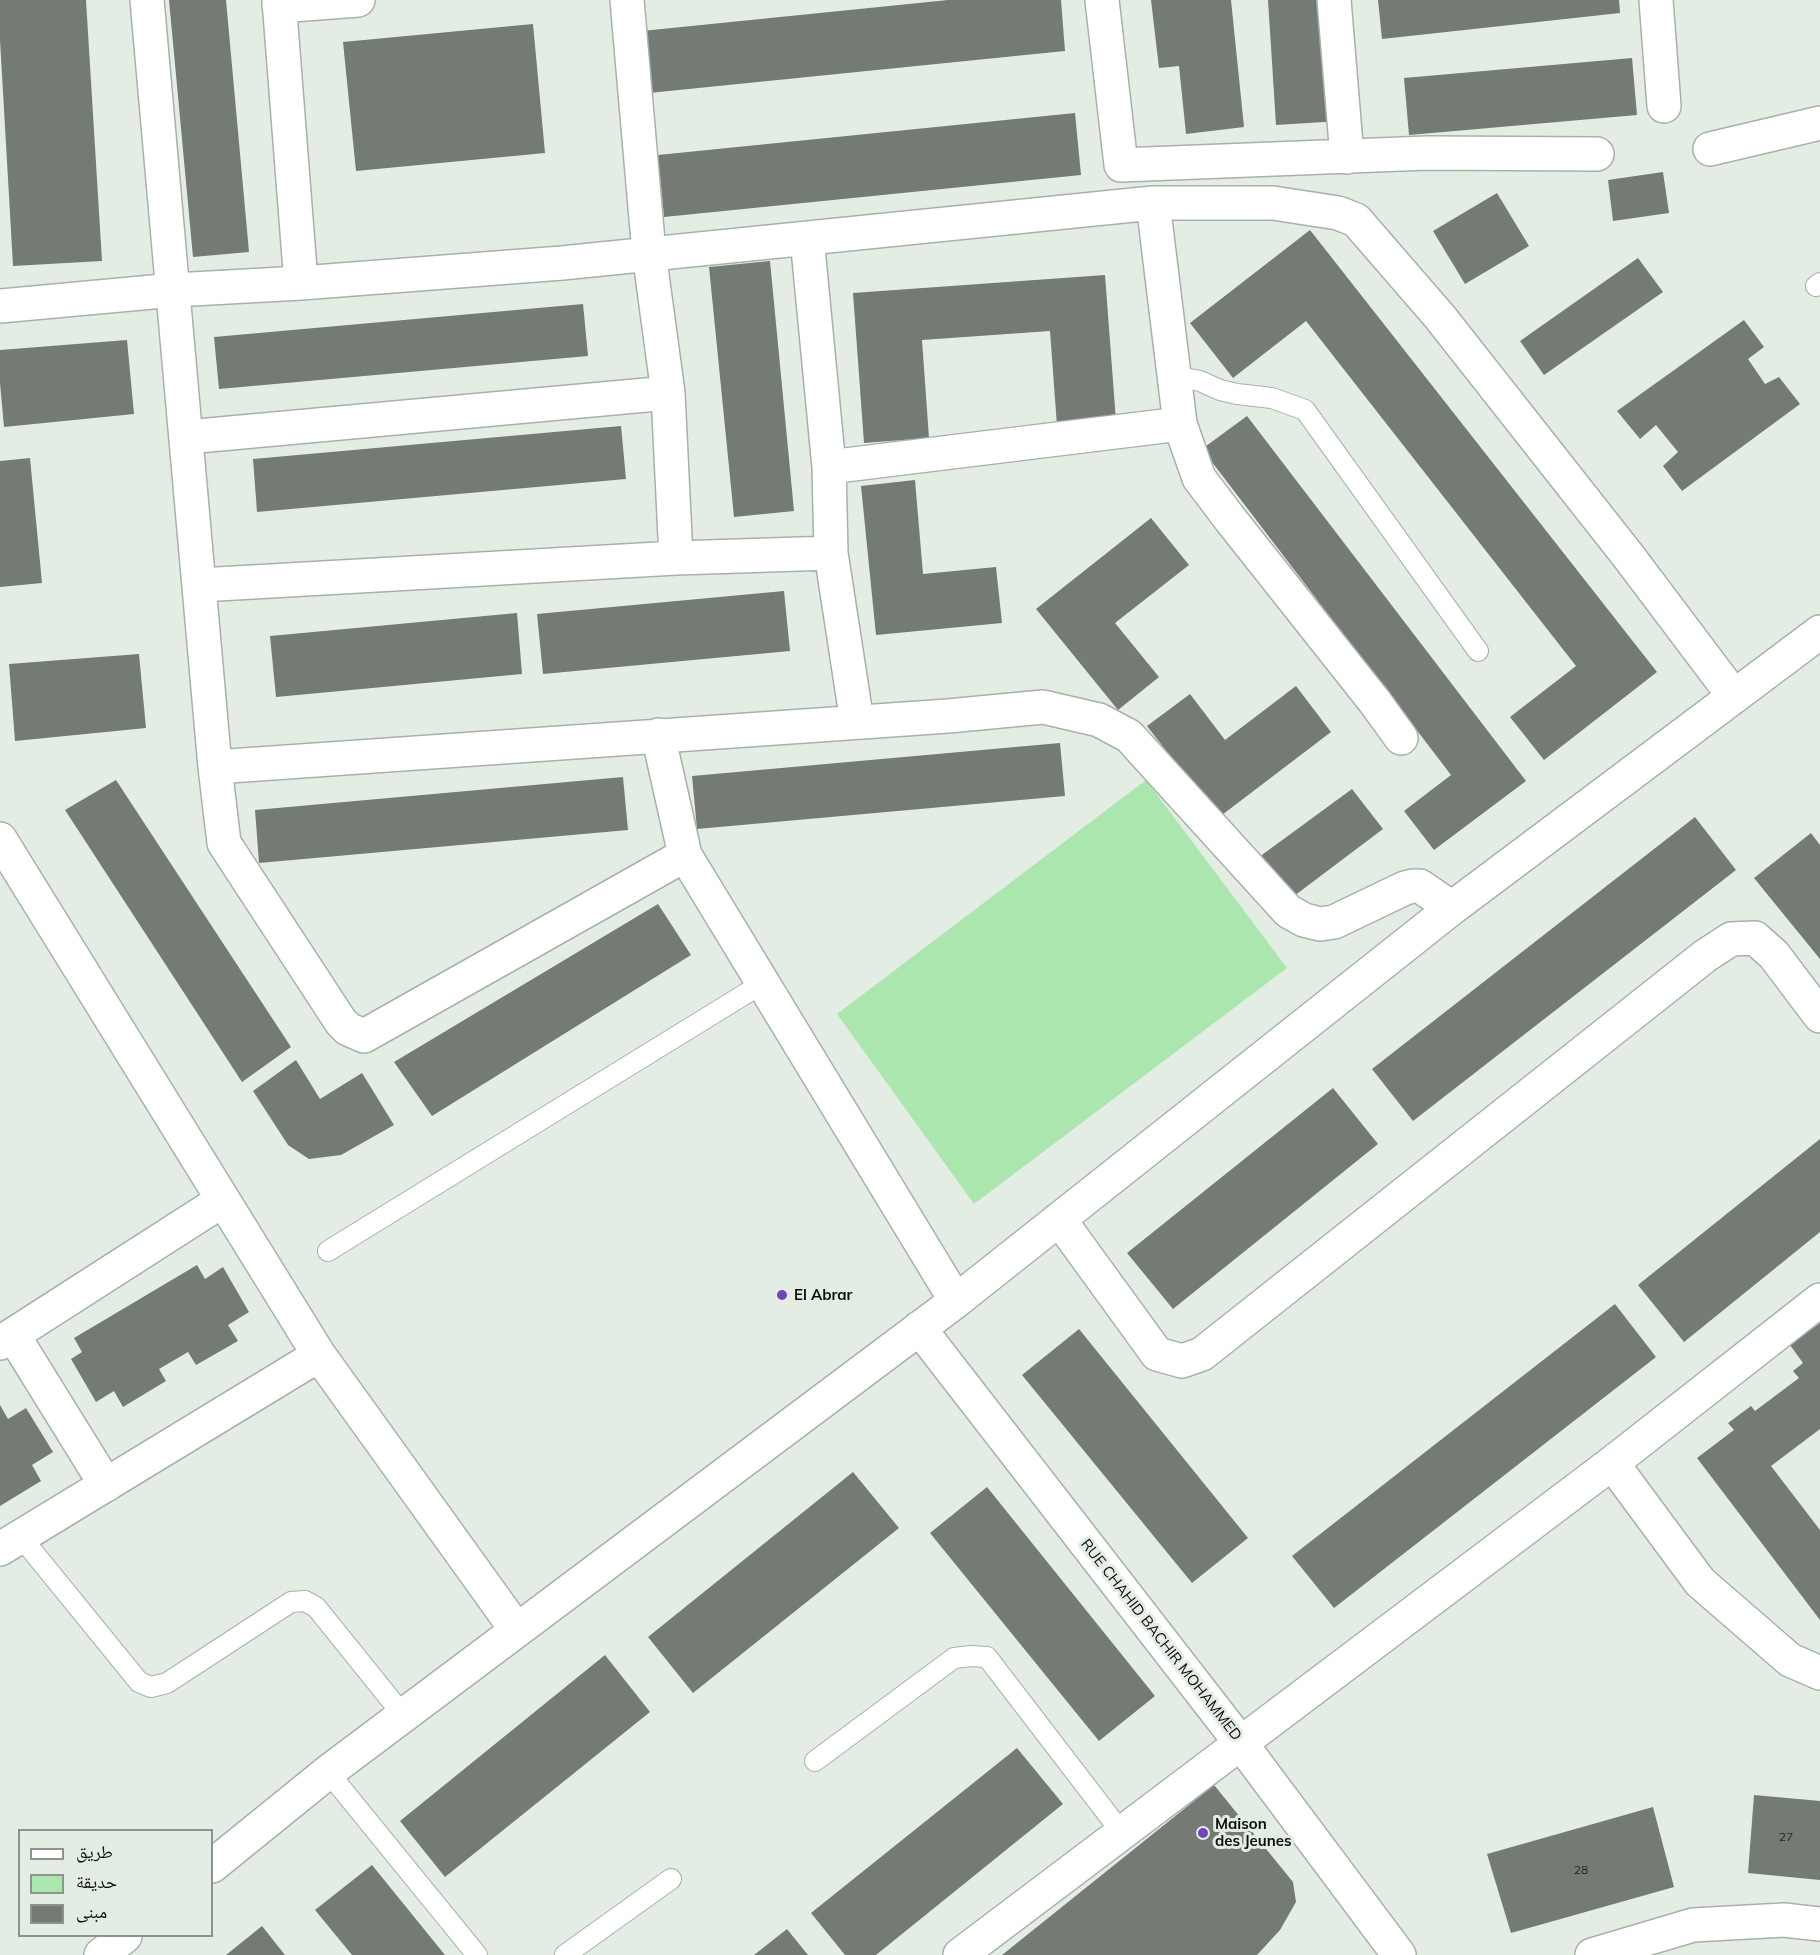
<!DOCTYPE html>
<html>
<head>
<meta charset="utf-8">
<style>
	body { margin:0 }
	#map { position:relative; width:1820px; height:1955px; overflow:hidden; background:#e4ede4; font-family:Mulish,"Noto Naskh Arabic",sans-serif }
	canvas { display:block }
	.legend { position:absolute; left:18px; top:1829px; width:195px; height:108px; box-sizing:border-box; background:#e4ede4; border:2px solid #8d948d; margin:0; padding:8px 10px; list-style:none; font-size:18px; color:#0b0e0b }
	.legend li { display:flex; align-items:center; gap:12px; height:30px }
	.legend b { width:30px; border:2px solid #8d948d }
</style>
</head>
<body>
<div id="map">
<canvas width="1820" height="1955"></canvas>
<ul class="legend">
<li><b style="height:8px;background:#fff"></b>طريق</li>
<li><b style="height:16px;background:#abe6af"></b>حديقة</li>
<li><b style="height:16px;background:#737b74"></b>مبنى</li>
</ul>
</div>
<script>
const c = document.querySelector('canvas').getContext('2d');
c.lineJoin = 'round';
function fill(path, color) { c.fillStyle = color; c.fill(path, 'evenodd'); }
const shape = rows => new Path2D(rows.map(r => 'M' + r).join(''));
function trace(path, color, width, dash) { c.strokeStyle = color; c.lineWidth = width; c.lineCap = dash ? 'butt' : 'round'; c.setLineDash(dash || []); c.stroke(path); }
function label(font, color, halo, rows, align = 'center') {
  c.font = font + ' Mulish,sans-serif'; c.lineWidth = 6; c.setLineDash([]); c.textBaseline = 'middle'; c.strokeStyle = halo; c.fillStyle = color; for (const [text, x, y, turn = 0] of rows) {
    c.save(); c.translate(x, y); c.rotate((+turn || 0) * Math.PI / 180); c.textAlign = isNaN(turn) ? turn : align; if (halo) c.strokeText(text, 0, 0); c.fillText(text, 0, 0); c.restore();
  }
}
fill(shape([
	[1146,780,1287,968,974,1204,837,1014]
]), '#abe6af');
fill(shape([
	[0,0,86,0,102,261,13,266,0,40],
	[169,0,226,0,249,252,193,257],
	[948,0,1061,0,1065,51,649,93,642,31],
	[1151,0,1231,0,1244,127,1186,134,1179,66,1159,68],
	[1268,0,1332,0,1340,121,1276,125],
	[1378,0,1619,0,1620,13,1382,39],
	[533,24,545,153,356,171,343,42],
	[1632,58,1637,115,1409,135,1404,78],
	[1075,113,1081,175,664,217,658,155],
	[1663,172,1669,213,1613,221,1608,180],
	[1497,193,1529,246,1465,284,1433,231],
	[1310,230,1657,672,1544,760,1510,717,1576,666,1306,321,1233,378,1190,323],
	[1638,258,1663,292,1544,375,1520,341],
	[770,261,794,511,734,517,709,267],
	[1105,275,1116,421,1057,426,1050,331,922,340,929,438,864,443,853,293],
	[583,304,588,356,219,389,214,337],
	[1744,320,1764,347,1748,359,1765,384,1779,377,1800,404,1682,491,1663,466,1678,452,1656,425,1640,439,1617,411],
	[127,340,134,414,4,427,0,383,0,350],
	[1247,416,1526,781,1434,850,1404,811,1451,775,1202,449],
	[621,426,626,479,257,512,253,459],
	[30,458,42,583,0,587,0,461],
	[915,480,923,574,996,567,1002,623,876,635,861,486],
	[1151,518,1189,565,1115,623,1159,677,1118,710,1036,609],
	[784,591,790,651,543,674,537,614],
	[517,613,522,674,276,697,270,636],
	[139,654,146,728,15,741,9,664],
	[1296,686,1331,732,1218,818,1147,726,1190,694,1225,740],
	[1060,743,1065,796,697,829,692,776],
	[623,777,628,830,259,863,255,810],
	[116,780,291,1047,242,1082,65,810],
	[1352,789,1383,829,1286,902,1255,860],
	[1695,817,1736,870,1413,1121,1372,1069],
	[1811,833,1820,845,1820,959,1754,878],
	[658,904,691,955,432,1116,394,1062],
	[296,1060,320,1099,362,1073,394,1125,341,1155,309,1159,288,1145,253,1091],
	[1333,1088,1378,1144,1173,1309,1127,1253],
	[1820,1139,1820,1232,1684,1342,1638,1285],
	[197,1265,205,1279,223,1267,249,1312,228,1325,238,1341,196,1365,188,1352,159,1369,166,1381,123,1407,114,1391,96,1402,71,1359,82,1352,74,1338],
	[1615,1304,1656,1357,1334,1608,1292,1556],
	[1820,1323,1820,1429,1771,1466,1820,1530,1820,1620,1697,1458,1734,1430,1728,1423,1751,1406,1755,1411,1799,1378,1793,1371,1803,1363,1790,1345],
	[1079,1329,1248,1538,1192,1583,1022,1375],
	[0,1405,8,1419,26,1408,53,1452,32,1465,41,1481,0,1506],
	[853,1472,899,1528,693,1693,648,1637],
	[987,1487,1155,1696,1099,1741,930,1533],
	[605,1655,650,1712,445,1877,400,1821],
	[1017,1748,1063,1804,876,1955,845,1955,811,1913],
	[1214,1785,1293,1882,1296,1902,1280,1930,1257,1955,1002,1955],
	[1754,1795,1820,1801,1820,1880,1748,1873],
	[1653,1807,1674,1887,1511,1933,1487,1854],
	[372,1865,445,1955,352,1955,315,1910],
	[262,1926,285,1955,226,1955],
	[787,1929,808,1955,754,1955]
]), '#737b74');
const service = shape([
	[1816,286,1820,283],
	[1174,376,1200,381,1220,390,1237,394,1272,398,1305,410,1478,651],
	[328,1251,763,983],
	[21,1537,139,1682,151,1687,167,1683,291,1602,305,1601,316,1607,403,1715],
	[815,1761,954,1658,971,1656,987,1657,1122,1833],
	[328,1772,477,1955],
	[565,1955,671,1879]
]);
const minor = shape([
	[147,0,215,767,224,843,341,1022,348,1029,364,1036,685,855],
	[279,0,301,283],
	[627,0,649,253,668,393,676,558],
	[1102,0,1121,165,1427,153,1597,154],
	[1334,0,1347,157],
	[1656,0,1664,106],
	[279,6,358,0],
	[1710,149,1820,123],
	[1153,203,1180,424,1199,478,1230,519,1375,702,1401,738],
	[807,238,829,467,831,553,857,722],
	[0,306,174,290,301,283,562,263,1153,203,1273,203,1338,213,1356,220,1440,317,1629,557,1733,695],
	[187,437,668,393],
	[829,467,1180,424],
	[200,585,676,558,831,553],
	[658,735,685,855,956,1301],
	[215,767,948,716,1043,707,1099,720,1129,736,1288,911,1304,920,1320,924,1334,922,1405,888,1413,886,1420,886,1452,908],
	[0,839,319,1355,516,1629],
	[1059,1219,1157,1354,1182,1361,1202,1354,1705,956,1731,939,1755,938,1774,955,1820,1016],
	[919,1328,1236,1737,1399,1955],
	[13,1335,106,1485],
	[0,1343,223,1200],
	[1612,1463,1700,1582,1790,1660,1820,1673],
	[0,1549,319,1355],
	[212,1866,328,1772,956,1301,1452,908,1820,632],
	[101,1955,125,1936],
	[960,1955,1612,1463,1820,1300],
	[1592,1955,1693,1925,1784,1920,1820,1924]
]);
trace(service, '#a8b1a9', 22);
trace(minor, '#a8b1a9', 36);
trace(service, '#fff', 20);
trace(minor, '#fff', 33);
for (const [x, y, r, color] of [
	[782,1295,6,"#7245be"],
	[1203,1833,6,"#7245be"]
]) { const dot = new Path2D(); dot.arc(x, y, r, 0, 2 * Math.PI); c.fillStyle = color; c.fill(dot); trace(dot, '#e4ede4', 2); }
label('12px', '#252925', null, [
	["27",1786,1837],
	["28",1581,1870]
]);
label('bold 15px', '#0b0e0b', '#e4ede4', [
	["El Abrar",794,1295],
	["Maison",1215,1824],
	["des Jeunes",1215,1841]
], 'left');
label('15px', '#0b0e0b', '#e4ede4', [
	["RUE CHAHID BACHIR MOHAMMED",1161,1640,52]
]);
</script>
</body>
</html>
